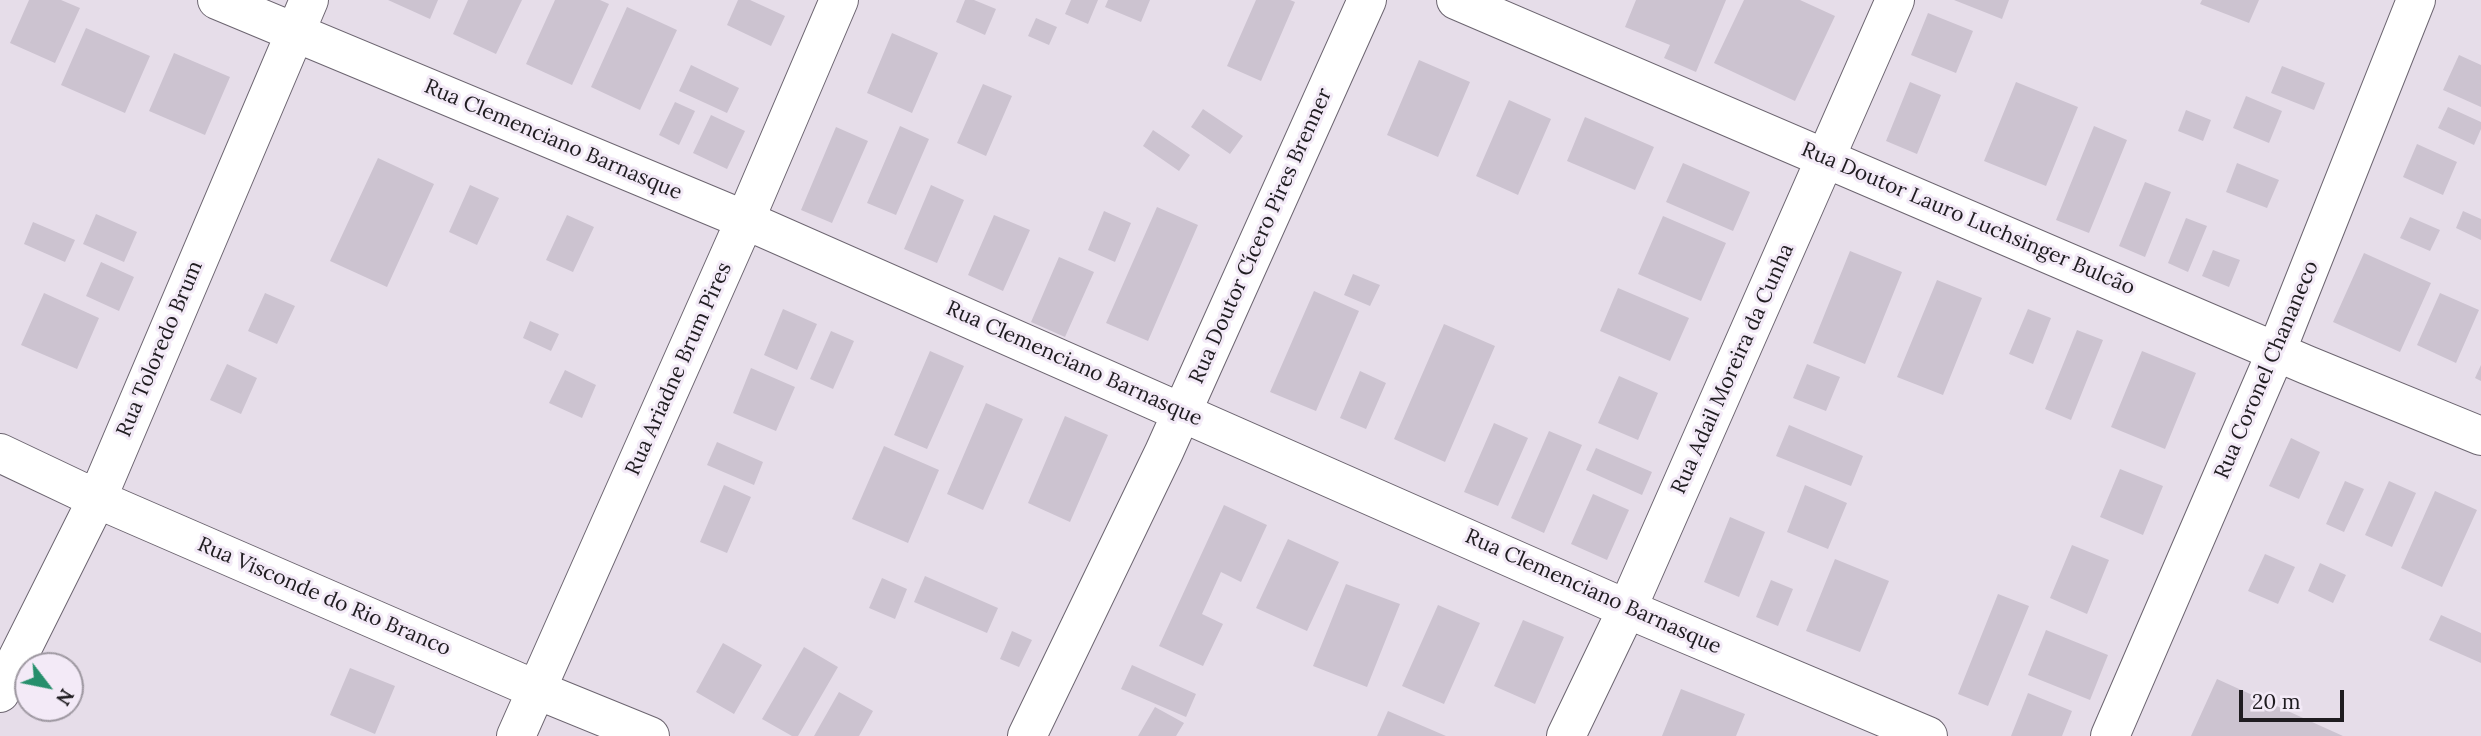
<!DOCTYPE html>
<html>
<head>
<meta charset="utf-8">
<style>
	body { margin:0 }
	#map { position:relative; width:2481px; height:736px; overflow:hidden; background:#e6dde9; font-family:Lora,serif }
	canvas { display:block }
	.north { position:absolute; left:14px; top:652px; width:70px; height:70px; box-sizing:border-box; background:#f3eaf7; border:2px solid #9e98a1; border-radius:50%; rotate:122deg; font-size:19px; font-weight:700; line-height:28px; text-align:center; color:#1f1c20 }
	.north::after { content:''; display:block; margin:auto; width:24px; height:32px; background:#268f6c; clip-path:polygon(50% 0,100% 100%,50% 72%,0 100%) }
	.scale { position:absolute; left:2239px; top:690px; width:105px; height:32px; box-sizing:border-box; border:4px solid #1f1c20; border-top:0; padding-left:9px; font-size:21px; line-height:24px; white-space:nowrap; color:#1f1c20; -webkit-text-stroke:5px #f3eaf7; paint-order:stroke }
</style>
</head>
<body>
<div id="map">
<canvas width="2481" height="736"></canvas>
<div class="north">N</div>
<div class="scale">20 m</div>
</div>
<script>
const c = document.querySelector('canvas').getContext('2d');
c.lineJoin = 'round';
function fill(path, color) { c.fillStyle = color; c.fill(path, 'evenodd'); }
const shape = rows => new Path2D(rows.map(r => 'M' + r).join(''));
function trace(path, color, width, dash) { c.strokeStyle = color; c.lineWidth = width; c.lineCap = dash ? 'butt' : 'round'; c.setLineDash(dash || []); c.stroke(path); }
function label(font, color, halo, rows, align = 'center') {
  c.font = font + ' Lora,serif'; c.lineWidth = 6; c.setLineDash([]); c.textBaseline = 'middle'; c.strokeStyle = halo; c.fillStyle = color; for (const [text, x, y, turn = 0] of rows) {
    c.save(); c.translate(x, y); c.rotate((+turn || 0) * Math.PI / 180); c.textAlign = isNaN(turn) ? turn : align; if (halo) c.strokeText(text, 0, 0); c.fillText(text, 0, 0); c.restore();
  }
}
fill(shape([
	[29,0,61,0,80,8,55,63,10,43],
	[388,0,438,0,430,19],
	[468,0,522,0,496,54,453,34],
	[555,0,600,0,609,4,572,85,526,64],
	[738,0,750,0,785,16,771,46,727,25],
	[965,0,974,0,996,9,985,35,956,22],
	[1071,0,1098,0,1088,24,1065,14],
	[1108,0,1150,0,1141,22,1105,7],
	[1256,0,1290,0,1295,2,1261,81,1227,66],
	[1636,0,1726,0,1696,72,1664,58,1670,45,1625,27],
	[1744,0,1800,0,1835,16,1795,101,1714,63],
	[1954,0,2009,0,2002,19],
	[2202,0,2259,0,2249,23,2200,4],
	[627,7,677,30,640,110,591,87],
	[1928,13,1973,31,1956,73,1911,55],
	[1036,18,1057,27,1049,45,1028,36],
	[86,28,150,56,125,113,61,85],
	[892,33,938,53,912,113,867,93],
	[174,53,230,77,205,135,149,111],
	[2459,55,2481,65,2481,107,2443,90],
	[1419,60,1470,82,1438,157,1387,135],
	[691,65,739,88,727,113,679,91],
	[2282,66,2325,83,2314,110,2271,93],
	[1910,82,1941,95,1917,154,1886,141],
	[2016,82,2078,107,2046,186,1984,161],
	[983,84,1012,96,986,156,957,143],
	[2246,96,2282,111,2269,143,2233,128],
	[1509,100,1551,119,1518,195,1476,176],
	[675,102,695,111,679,145,659,135],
	[2448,107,2481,122,2481,129,2474,145,2438,128],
	[1203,109,1243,136,1230,154,1191,127],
	[2186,110,2211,120,2203,141,2178,131],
	[711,115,745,131,727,169,693,153],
	[1585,117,1654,147,1635,190,1567,161],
	[900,126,929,139,896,215,867,203],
	[2094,126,2127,140,2089,233,2056,220],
	[836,127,868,141,832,223,801,210],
	[1153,130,1190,155,1179,171,1143,146],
	[2417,144,2457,162,2443,195,2403,177],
	[378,158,434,184,387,287,330,261],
	[1683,163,1750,192,1733,231,1666,202],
	[2237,163,2279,180,2267,208,2226,192],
	[2145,182,2171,192,2145,257,2119,246],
	[470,185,499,198,477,245,449,232],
	[931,185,964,200,937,263,904,249],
	[1157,207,1198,225,1148,341,1106,323],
	[1104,211,1131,223,1115,262,1088,250],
	[2463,211,2481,219,2481,240,2456,228],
	[96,214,137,232,124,262,83,244],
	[567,215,594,227,573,272,546,260],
	[994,215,1030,230,1003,291,968,275],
	[1663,216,1726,243,1701,301,1638,274],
	[2410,217,2440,230,2430,251,2400,238],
	[2186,218,2207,226,2188,272,2168,263],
	[33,222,75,240,65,262,24,244],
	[2213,250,2240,260,2229,287,2202,276],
	[1850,251,1902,272,1865,364,1813,343],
	[2364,253,2431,283,2400,352,2333,322],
	[1059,257,1094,272,1065,337,1031,322],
	[101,262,134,277,119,311,86,296],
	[1353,274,1380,285,1370,306,1344,295],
	[1937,280,1982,298,1943,395,1897,377],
	[1618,288,1689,318,1670,361,1600,331],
	[1314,291,1359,311,1316,411,1270,392],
	[44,293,99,318,77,369,21,345],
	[265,293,295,306,277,344,248,331],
	[2440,293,2479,310,2456,363,2417,345],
	[783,309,817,324,797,370,764,355],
	[2028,309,2051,318,2033,364,2009,354],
	[530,321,559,334,551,351,523,338],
	[1444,324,1495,346,1445,462,1394,439],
	[2077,330,2103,340,2071,420,2045,409],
	[831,331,854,341,833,389,810,379],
	[930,351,964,366,927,449,894,435],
	[2142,351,2196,373,2165,449,2111,427],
	[227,364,257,378,241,414,210,400],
	[1807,364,1840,377,1826,411,1793,398],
	[2481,365,2481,381,2475,378],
	[751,368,795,387,776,431,733,413],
	[565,370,596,385,582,418,549,403],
	[1360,371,1386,383,1366,429,1340,418],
	[1619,376,1658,393,1638,440,1598,423],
	[986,403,1023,419,983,510,947,494],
	[1065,416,1108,435,1070,522,1028,503],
	[1494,423,1528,438,1498,506,1464,492],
	[1789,425,1863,456,1851,486,1776,456],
	[1549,431,1582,445,1544,533,1511,518],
	[2291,438,2320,452,2299,499,2269,486],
	[717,442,763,462,754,485,707,465],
	[884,446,939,470,908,543,852,519],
	[1596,448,1652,472,1642,495,1586,470],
	[2120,469,2163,486,2143,535,2100,517],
	[2345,481,2364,489,2344,532,2326,524],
	[2389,481,2416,493,2392,547,2365,535],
	[724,485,751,497,727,553,700,542],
	[1805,485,1847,503,1828,549,1787,532],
	[2435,491,2477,510,2442,587,2401,568],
	[1593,494,1629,510,1607,560,1571,544],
	[1224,505,1267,525,1241,582,1221,572,1202,614,1223,624,1203,666,1159,646],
	[1730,517,1765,532,1739,597,1704,582],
	[1288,539,1339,562,1307,631,1256,608],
	[2072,545,2109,560,2087,614,2050,598],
	[2265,554,2295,567,2278,604,2248,591],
	[1835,559,1889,581,1860,652,1806,631],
	[2320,563,2346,575,2333,603,2308,591],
	[925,576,998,608,987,633,914,602],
	[882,578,907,589,895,619,869,608],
	[1771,580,1793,589,1778,626,1756,617],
	[1346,584,1400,604,1367,687,1313,666],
	[1998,594,2029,606,1988,706,1958,694],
	[1438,605,1480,623,1444,704,1402,686],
	[2441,615,2481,633,2481,663,2429,640],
	[1523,620,1564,637,1535,704,1494,686],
	[2046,630,2108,655,2090,700,2028,675],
	[1012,631,1032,640,1019,667,1000,659],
	[723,643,762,665,734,714,696,692],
	[804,647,838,667,798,736,792,736,762,719],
	[1132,665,1196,694,1186,717,1121,689],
	[350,668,395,686,375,734,330,715],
	[2217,679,2343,736,2191,736],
	[1681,689,1745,714,1736,736,1662,736],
	[839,692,873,711,859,736,814,736],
	[2028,693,2072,711,2062,736,2011,736],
	[1155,707,1184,723,1176,736,1138,736],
	[1388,711,1446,736,1377,736]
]), '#ccc3d0');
const minor = shape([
	[217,0,745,220,1627,609,1928,736],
	[1456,0,2307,365,2481,436],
	[0,453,97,499,537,690,650,736],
	[0,693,97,499,309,0],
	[516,736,745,220,839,0],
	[1027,736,1164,452,1367,0],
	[1566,736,1627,609,1895,0],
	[2110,736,2276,352,2416,0]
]);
trace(minor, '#6c6570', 40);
trace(minor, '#fff', 38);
label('21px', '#1f1c20', '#f3eaf7', [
	["Rua Clemenciano Barnasque",553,140,23],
	["Rua Doutor Lauro Luchsinger Bulcão",1968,219,23],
	["Rua Doutor Cícero Pires Brenner",1261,236,-66],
	["Rua Toloredo Brum",160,349,-67],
	["Rua Clemenciano Barnasque",1074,364,24],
	["Rua Ariadne Brum Pires",679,369,-66],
	["Rua Adail Moreira da Cunha",1733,369,-66],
	["Rua Coronel Chananeco",2267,370,-67],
	["Rua Clemenciano Barnasque",1593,592,24],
	["Rua Visconde do Rio Branco",324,597,23]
]);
</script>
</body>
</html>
